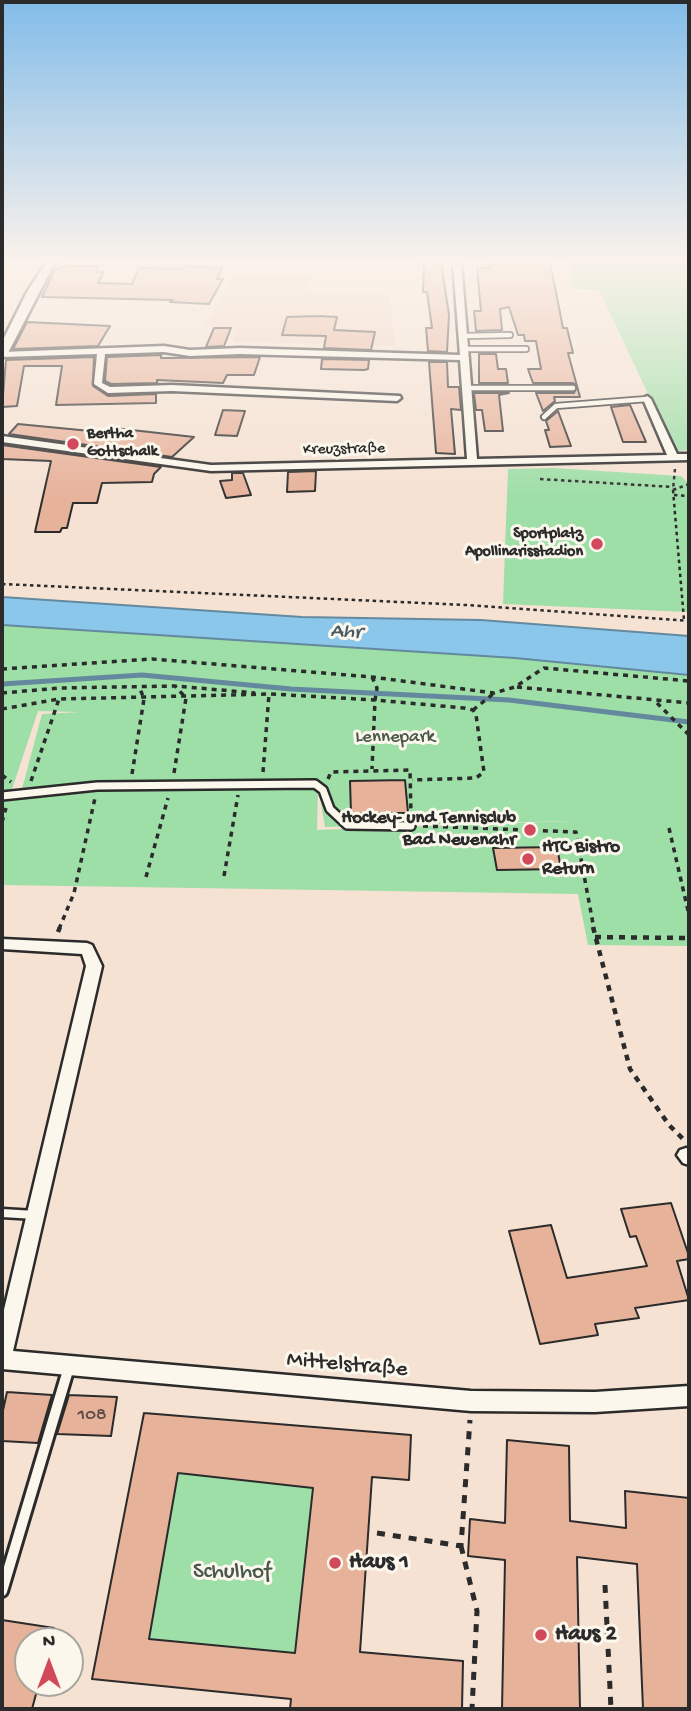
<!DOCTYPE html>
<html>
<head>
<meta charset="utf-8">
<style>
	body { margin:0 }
	#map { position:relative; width:691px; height:1711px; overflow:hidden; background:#f5e2d3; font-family:"Gochi Hand",sans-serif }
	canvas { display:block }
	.frame { position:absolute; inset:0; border:4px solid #2b2b2b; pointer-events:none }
	.north { position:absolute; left:14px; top:1627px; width:70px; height:70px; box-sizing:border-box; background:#fbf7ec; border:2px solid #a8a59f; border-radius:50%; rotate:0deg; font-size:19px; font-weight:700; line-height:28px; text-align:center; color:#2b2b2b }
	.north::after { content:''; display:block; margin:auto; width:24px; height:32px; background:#d1495b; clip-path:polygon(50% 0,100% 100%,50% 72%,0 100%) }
</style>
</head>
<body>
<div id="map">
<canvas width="691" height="1711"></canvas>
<div class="frame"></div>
<div class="north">N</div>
</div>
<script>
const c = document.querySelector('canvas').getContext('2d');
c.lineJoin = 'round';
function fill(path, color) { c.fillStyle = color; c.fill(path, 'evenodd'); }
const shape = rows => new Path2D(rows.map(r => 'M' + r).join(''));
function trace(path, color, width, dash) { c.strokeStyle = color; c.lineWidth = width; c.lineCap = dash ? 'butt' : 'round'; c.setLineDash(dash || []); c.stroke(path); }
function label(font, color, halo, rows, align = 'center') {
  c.font = font + ' "Gochi Hand",sans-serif'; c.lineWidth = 6; c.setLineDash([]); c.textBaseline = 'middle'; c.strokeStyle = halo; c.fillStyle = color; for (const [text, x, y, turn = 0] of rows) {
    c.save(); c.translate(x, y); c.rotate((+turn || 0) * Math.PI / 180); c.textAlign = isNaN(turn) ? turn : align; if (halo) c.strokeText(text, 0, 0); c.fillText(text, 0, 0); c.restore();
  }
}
fill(shape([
	[233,274,311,276,305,292,390,296,395,346,232,342,237,328,205,326]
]), '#f1d4c2');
fill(shape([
	[570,262,689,263,689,450,675,451,599,290,573,289],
	[553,468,681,476,689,484,689,612,503,604,508,469],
	[2,625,515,658,689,675,689,946,588,945,578,894,2,885,2,800,19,800,42,714,80,712,38,711,10,795,2,795],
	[318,786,325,827,573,821,317,830],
	[178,1473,313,1488,295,1653,149,1639]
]), '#9edea7');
const water = shape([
	[2,597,302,617,481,620,689,636,689,675,515,658,2,625,2,597]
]);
fill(water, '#8ac7ea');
trace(water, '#64899e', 2);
trace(shape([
	[2,684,142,675,291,689,509,700,689,722]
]), '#64899e', 5);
const building = shape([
	[424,262,441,262,449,315,447,352,428,351,426,328,432,328,427,292,423,292,424,262],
	[491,262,550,262,563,328,567,328,573,353,568,353,580,397,554,397,555,401,543,411,536,393,574,393,577,386,573,383,533,383,528,369,541,369,536,341,525,341,524,335,518,335,509,307,500,309,502,330,476,331,474,311,481,311,477,268,491,268,491,262],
	[66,266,98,266,96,272,104,272,98,283,132,284,139,268,182,269,184,266,222,268,217,279,223,279,209,304,170,302,173,300,42,297,55,269,66,266],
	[318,316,337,317,334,330,375,332,371,350,324,348,326,336,282,335,287,317,318,316],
	[27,322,110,326,98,346,13,349,27,322],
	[214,328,231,328,224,346,206,347,214,328],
	[479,354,496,354,498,369,506,369,508,383,479,383,479,354],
	[161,355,161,358,166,358,260,357,254,375,227,375,223,383,157,380,157,383,111,384,105,381,107,357,161,355],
	[94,357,93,386,108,396,156,394,156,403,56,405,62,366,24,366,17,406,2,407,6,360,94,357],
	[322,359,369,360,368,369,364,370,321,369,322,359],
	[429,362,447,362,448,387,459,387,461,410,451,409,455,454,436,453,429,362],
	[474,393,509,393,499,395,503,431,485,431,482,410,476,410,474,393],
	[630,405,646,442,623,442,611,407,630,405],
	[223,410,245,411,237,436,215,435,223,410],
	[558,411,571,446,550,447,545,430,549,430,546,421,558,411],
	[18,424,111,433,114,428,194,437,172,457,9,434,18,424],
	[2,445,161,467,154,474,152,482,102,483,97,503,73,503,67,528,62,528,60,532,35,532,51,461,2,459,2,445],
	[316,471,315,491,287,492,288,472,316,471],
	[232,473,243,473,251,495,226,498,220,481,232,480,232,473],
	[405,780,408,813,351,813,350,781,405,780],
	[557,847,561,869,497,870,493,848,557,847],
	[671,1203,689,1256,689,1259,677,1261,689,1300,635,1308,639,1318,595,1324,598,1335,540,1344,509,1231,551,1225,567,1278,647,1266,636,1236,630,1237,621,1209,671,1203],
	[7,1392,52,1395,38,1443,2,1441,2,1415,7,1392],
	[69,1395,117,1397,111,1436,57,1434,69,1395],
	[144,1413,411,1435,409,1480,372,1477,360,1652,463,1661,462,1709,290,1709,291,1699,92,1679,144,1413],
	[178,1473,313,1488,295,1653,149,1639,178,1473],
	[507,1440,569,1446,570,1521,626,1528,625,1491,689,1498,689,1709,643,1709,637,1564,577,1557,580,1709,502,1709,505,1560,468,1556,470,1519,505,1523,507,1440],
	[2,1620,54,1628,50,1641,28,1641,28,1683,39,1683,32,1709,2,1709,2,1620]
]);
fill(building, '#e7b29a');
trace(building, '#2b2b2b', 2);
const serviceFar3 = shape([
	[464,336,510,335],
	[465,349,526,349],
	[469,388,573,388],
	[544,417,556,406,647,399]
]);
const serviceFar2 = shape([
	[2,796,97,786,315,784,323,790,330,809,347,825,411,826]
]);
const serviceFar1 = shape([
	[2,1213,35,1215]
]);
const service = shape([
	[2,1591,69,1367]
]);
const minor = shape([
	[453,262,461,262,477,459,667,455,643,399,647,396,651,399,677,454,689,454,689,460,211,471,2,442,2,436,211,465,467,459,460,360,240,354,190,356,164,352,105,354,102,383,110,387,172,385,400,396,401,398,397,401,172,391,108,393,94,384,97,354,2,357,2,352,164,346,190,350,240,348,460,355,453,262],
	[2,939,87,943,92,945,102,966,13,1351,471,1391,595,1392,689,1386,689,1406,595,1412,471,1411,2,1369,2,1318,86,966,82,954,2,949,2,939],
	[686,1148,689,1149,689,1165,683,1163,677,1155,680,1150,686,1148]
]);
const tertiary = shape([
	[55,262,8,353,2,356,2,342,27,292,47,262,55,262]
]);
trace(serviceFar3, '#2b2b2b', 8);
trace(serviceFar2, '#2b2b2b', 12);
trace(serviceFar1, '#2b2b2b', 13);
trace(service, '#2b2b2b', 16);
trace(minor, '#2b2b2b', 5);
trace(tertiary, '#2b2b2b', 5);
trace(shape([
	[675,469,673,490,684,620],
	[540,479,673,487],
	[673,490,689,484],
	[674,495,689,496],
	[2,584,466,605,689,621]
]), '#2b2b2b', 2.5, [3.5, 3.5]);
trace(shape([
	[2,669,152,659,372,677,494,693,515,687,544,668,689,681],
	[372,677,377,688,375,700,464,708,473,710,476,715,484,772,476,778,412,780],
	[517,687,689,703],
	[2,693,60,688,175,686,255,693],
	[657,703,689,735],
	[2,709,59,699,271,694,375,700,372,769],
	[473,710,493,694],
	[263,772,269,694],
	[174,773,186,698,175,686],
	[132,774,144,699,139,686],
	[2,775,11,782],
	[328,779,331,772,410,770,411,816],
	[31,781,59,699],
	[2,822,6,808],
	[423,826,576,832,594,929],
	[669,828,689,915],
	[224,876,238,795],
	[146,877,168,798],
	[59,929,74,893,95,798]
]), '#2b2b2b', 3.5, [5, 5]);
trace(shape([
	[593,927,630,1069,669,1125,683,1139],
	[58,932,60,927],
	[595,937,689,938]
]), '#2b2b2b', 4.5, [6, 6]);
trace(shape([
	[377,1533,461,1546,470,1420],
	[461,1546,477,1611,472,1709],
	[605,1585,611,1709]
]), '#2b2b2b', 5, [8, 8]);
trace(serviceFar3, '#fbf7ec', 4.5);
trace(serviceFar2, '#fbf7ec', 7);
trace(serviceFar1, '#fbf7ec', 8);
trace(service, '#fbf7ec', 10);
fill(minor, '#fbf7ec');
fill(tertiary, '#fbf7ec');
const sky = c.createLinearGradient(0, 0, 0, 501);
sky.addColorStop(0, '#82bce9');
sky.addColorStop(0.52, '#faf2eb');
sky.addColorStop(1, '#faf2eb00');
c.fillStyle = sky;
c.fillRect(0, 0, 691, 501);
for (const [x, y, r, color] of [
	[73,444,7,"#d1495b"],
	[597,544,7,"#d1495b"],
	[530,830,7,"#d1495b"],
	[528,859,7,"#d1495b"],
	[335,1563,7,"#d1495b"],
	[541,1635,7,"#d1495b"]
]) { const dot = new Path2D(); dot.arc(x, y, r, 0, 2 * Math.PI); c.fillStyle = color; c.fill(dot); trace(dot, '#fbf7ec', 2.5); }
label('bold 16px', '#2b2b2b', '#fbf7ec', [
	["Bertha",87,435],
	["Gottschalk",87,453],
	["Sportplatz",583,535,"right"],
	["Apollinarisstadion",583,553,"right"]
], 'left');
label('16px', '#2b2b2b', '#fbf7ec', [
	["Kreuzstraße",344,450,-1]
]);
label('19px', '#48584a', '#fbf7ec', [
	["Lennepark",395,738]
]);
label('bold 19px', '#2b2b2b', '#fbf7ec', [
	["Hockey- und Tennisclub",516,819],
	["Bad Neuenahr",516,841],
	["HTC Bistro",542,848,"left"],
	["Return",542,870,"left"]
], 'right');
label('19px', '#5a4d47', null, [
	["108",92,1416]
]);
label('italic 21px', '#485a64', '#fbf7ec', [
	["Ahr",346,633,3]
]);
label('23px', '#2b2b2b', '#fbf7ec', [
	["Mittelstraße",347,1366,5]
]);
label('bold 23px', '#2b2b2b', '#fbf7ec', [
	["Haus 1",349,1563],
	["Haus 2",555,1635]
], 'left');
label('23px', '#48584a', '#fbf7ec', [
	["Schulhof",232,1573]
]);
</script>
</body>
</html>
